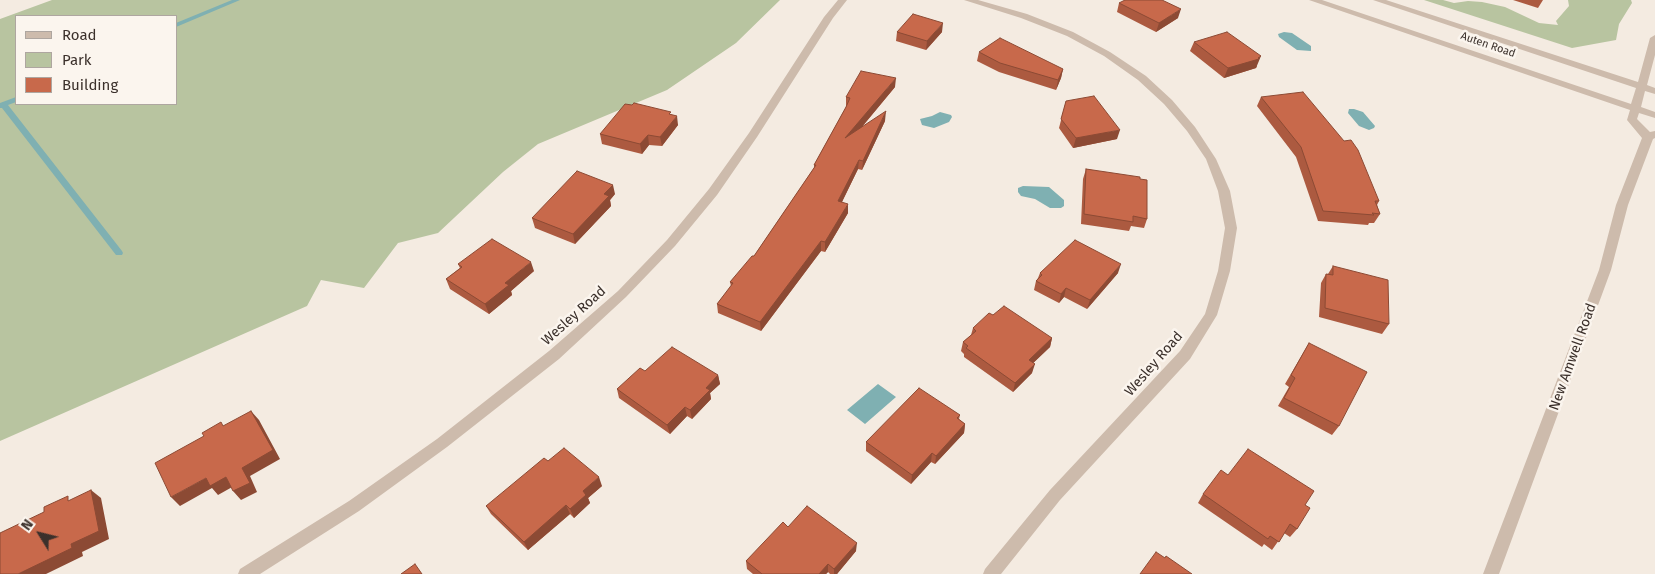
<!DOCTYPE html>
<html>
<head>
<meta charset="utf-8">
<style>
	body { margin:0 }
	#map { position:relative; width:1655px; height:574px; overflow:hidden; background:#f4ebe1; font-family:"Fira Sans",sans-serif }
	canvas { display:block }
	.legend { position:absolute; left:15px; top:15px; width:162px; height:90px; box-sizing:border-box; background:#fbf5ee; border:1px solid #aea6a0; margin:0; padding:6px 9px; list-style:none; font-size:15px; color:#3b302b }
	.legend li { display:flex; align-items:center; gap:10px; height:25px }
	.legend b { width:25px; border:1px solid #aea6a0 }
	.north { position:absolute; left:15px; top:509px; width:50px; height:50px; -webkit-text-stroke:4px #fbf5ee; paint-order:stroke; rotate:306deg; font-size:14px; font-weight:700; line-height:20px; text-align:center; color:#3b302b }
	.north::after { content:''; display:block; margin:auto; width:18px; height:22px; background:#3b302b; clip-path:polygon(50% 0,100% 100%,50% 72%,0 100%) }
</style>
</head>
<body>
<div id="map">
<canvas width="1655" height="574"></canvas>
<ul class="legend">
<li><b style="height:6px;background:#cdbbac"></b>Road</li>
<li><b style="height:14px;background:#b8c4a0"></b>Park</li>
<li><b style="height:14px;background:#c8694b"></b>Building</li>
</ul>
<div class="north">N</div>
</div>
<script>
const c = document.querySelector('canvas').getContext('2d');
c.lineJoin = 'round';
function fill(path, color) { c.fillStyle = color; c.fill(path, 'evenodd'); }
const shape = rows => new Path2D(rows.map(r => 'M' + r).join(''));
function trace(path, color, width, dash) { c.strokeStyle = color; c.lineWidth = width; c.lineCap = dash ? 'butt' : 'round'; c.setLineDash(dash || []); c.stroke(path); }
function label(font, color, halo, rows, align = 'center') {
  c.font = font + ' "Fira Sans",sans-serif'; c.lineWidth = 5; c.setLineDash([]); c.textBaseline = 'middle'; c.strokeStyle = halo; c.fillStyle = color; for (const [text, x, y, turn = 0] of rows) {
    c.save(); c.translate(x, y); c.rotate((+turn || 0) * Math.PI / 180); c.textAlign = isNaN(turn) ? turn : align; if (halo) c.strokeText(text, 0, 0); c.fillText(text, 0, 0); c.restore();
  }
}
fill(shape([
	[52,0,780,0,736,43,667,90,538,144,503,172,438,233,398,243,364,288,321,280,307,306,0,441,0,19],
	[16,16,176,16,176,104,16,104],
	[1424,0,1443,0,1454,3,1468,1,1482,2,1505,7,1539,23,1558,25,1556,21,1569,6,1568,0,1631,0,1632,3,1619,24,1616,40,1572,48]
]), '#b8c4a0');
fill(shape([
	[1284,32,1292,33,1311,46,1311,51,1297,50,1279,37,1278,34],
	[1349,109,1354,109,1363,112,1375,126,1374,128,1369,130,1359,126,1348,113],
	[940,112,951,115,952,117,949,122,934,128,922,125,920,119,932,116],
	[1023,186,1049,187,1064,200,1064,206,1061,208,1050,208,1035,199,1021,196,1018,192,1018,188],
	[878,384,896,397,865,424,847,410]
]), '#7fb0b2');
fill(shape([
	[232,0,240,0,176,27,176,23,232,0],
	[16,97,16,102,8,105,122,251,123,253,122,255,116,255,2,108,0,108,0,103,16,97]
]), '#7fb0b2');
fill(shape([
	[838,0,847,0,833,18,757,137,717,195,675,246,626,297,559,359,447,447,359,511,260,574,238,574,240,569,349,501,437,439,549,351,618,291,667,240,709,189,749,133,824,17,838,0],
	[964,0,978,0,1027,14,1073,32,1110,52,1146,76,1172,100,1195,127,1216,159,1230,191,1237,228,1230,271,1217,315,1190,359,1060,500,1001,574,983,574,985,569,1050,490,1180,351,1205,314,1218,271,1225,228,1218,191,1206,159,1187,131,1164,104,1138,80,1104,56,1067,36,1021,18,964,0]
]), '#cdbbac');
fill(shape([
	[1309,0,1322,0,1631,104,1636,88,1373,0,1386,0,1638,82,1650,38,1655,35,1655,55,1647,85,1655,88,1655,94,1645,91,1641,107,1655,112,1655,118,1639,113,1637,119,1650,132,1655,131,1655,138,1653,139,1628,205,1611,270,1499,574,1483,574,1599,270,1616,205,1642,138,1627,120,1630,110,1309,0]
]), '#cdbbac');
fill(shape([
	[1513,0,1543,0,1538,8],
	[1119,3,1178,18,1156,32,1117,12],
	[897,32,942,32,926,50,896,41],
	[1194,42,1257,66,1256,68,1224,78,1190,51],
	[979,52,1063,69,1061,78,1056,90,999,72,977,61],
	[895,87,862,127,885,121,862,170,858,169,842,202,848,213,825,252,821,251,761,331,718,313,717,304,731,286,730,282,754,256,814,168,814,165,846,107,846,97],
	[1261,97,1379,201,1377,205,1380,214,1374,223,1369,223,1368,225,1318,221,1296,157,1257,106],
	[1066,101,1117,139,1073,148,1059,128],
	[671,114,678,125,662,146,649,145,642,154,602,144,600,134],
	[1086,169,1140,179,1147,219,1144,228,1131,226,1129,231,1081,224,1083,179],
	[615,194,610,200,611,206,575,244,535,228,532,218],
	[458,264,534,271,511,291,512,295,489,314,450,289,446,279,460,268],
	[1333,266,1389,324,1382,334,1319,317,1321,283,1326,274,1328,274],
	[1040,273,1118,273,1087,309,1064,297,1059,303,1034,290,1036,281,1038,278],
	[993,315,1052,338,1050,347,1033,363,1032,373,1013,392,964,357,964,354,961,351,963,342,971,335,973,328],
	[1309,343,1339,426,1332,435,1278,406,1289,387,1285,384],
	[645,371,718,375,720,384,710,393,711,399,692,419,687,416,670,434,619,398,617,389],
	[960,415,959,419,965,424,964,433,935,464,931,462,911,484,866,451,866,442],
	[548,461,602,486,588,498,590,503,574,518,570,514,528,550,491,514,486,506],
	[1228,475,1305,505,1297,529,1290,537,1284,533,1272,550,1264,544,1262,547,1198,503,1203,494],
	[788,527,856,551,837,574,830,574,828,572,826,574,753,574,747,569,746,561]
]), '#ac5a40');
fill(shape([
	[1181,9,1178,18,1156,32,1159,23],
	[943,23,942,32,926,50,927,41],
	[1261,56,1256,68,1224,78,1228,68],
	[1063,69,1061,78,1056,90,1058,80],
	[896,78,895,87,845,147,845,138],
	[886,111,885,121,862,170,863,161],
	[677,116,678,125,662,146,660,137],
	[1120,130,1117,139,1073,148,1076,138],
	[648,135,649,145,642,154,640,144],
	[859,160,858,169,838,210,838,201],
	[613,185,615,194,610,200,611,206,575,244,573,234,604,194],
	[848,204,848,213,825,252,825,242],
	[821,241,821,251,761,331,760,322],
	[531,262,534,271,511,291,512,295,489,314,485,304,505,283],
	[1121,264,1118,273,1087,309,1090,300],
	[1066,288,1064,297,1059,303,1061,294],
	[1052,338,1050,347,1027,369,1029,360],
	[1035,364,1032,373,1013,392,1015,383],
	[718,375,720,384,710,393,711,399,692,419,690,410,706,388],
	[685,407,687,416,670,434,667,425],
	[251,411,259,420,280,459,250,476,257,492,241,500,233,491],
	[965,424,964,433,935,464,936,456],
	[932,453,931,462,911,484,912,475],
	[226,477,234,486,218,495,212,488,180,506,171,497,206,478],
	[599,477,602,486,588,498,590,503,574,518,570,509,583,491],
	[91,490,101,498,109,539,82,552,83,556,46,574,18,574,71,544],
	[566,505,570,514,528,550,524,542],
	[857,543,856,551,837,574,834,574,834,569],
	[828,564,828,572,826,574,819,574]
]), '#8c4a34');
const building = shape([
	[1125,0,1162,0,1181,9,1159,23,1119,3,1125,0],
	[913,14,943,23,927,41,897,32,913,14],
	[1227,32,1261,56,1258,58,1259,59,1228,68,1194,42,1227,32],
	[1000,38,1063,69,1058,80,1000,63,979,52,1000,38],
	[861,71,896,78,845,138,886,111,863,161,859,160,838,201,848,204,825,242,821,241,760,322,717,304,733,283,730,282,752,256,754,256,816,165,814,165,846,107,850,98,846,97,861,71],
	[1303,92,1344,141,1351,140,1358,150,1379,201,1375,201,1380,214,1372,213,1374,215,1323,211,1301,147,1261,97,1303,92],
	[1094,96,1120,130,1076,138,1061,119,1066,101,1094,96],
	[634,103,671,112,669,114,677,116,660,137,648,135,640,144,600,134,625,104,632,105,634,103],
	[1086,169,1140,177,1140,179,1147,180,1147,219,1133,216,1133,222,1084,214,1086,169],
	[577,171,613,185,604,194,609,196,573,234,532,218,577,171],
	[492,239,531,262,505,283,509,285,485,304,446,279,462,267,458,264,492,239],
	[1075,240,1121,264,1090,300,1066,288,1061,294,1036,281,1042,275,1040,273,1075,240],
	[1333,266,1388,280,1389,324,1325,308,1326,274,1333,275,1333,266],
	[1004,306,1052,338,1029,360,1035,364,1015,383,966,348,968,346,963,342,976,331,973,328,989,313,993,315,1004,306],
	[1309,343,1367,372,1339,426,1284,398,1295,378,1291,375,1309,343],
	[672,347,718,375,706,388,710,390,690,410,685,407,667,425,617,389,640,368,645,371,672,347],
	[919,388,960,415,957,418,965,424,936,456,932,453,912,475,866,442,919,388],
	[251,411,273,450,242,468,250,483,233,491,226,477,210,486,206,478,171,497,155,463,204,436,202,433,221,422,223,426,251,411],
	[564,448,599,477,583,491,586,495,570,509,566,505,524,542,486,506,544,458,548,461,564,448],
	[1248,449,1314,491,1305,505,1310,508,1297,529,1290,524,1279,542,1270,536,1268,539,1203,494,1221,470,1228,475,1248,449],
	[91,490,99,531,71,544,72,548,18,574,0,574,0,533,44,512,44,507,68,496,68,501,91,490],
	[807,506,857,543,834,569,828,564,819,574,762,574,746,561,783,522,788,527,807,506],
	[1156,552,1165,558,1166,556,1192,574,1140,574,1156,552],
	[415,564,422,574,401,574,415,564]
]);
fill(building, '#c8694b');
trace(building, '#8c4a34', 1);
label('11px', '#3b302b', '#fbf5ee', [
	["Auten Road",1488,45,19]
]);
label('14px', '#3b302b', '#fbf5ee', [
	["Wesley Road",574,316,-42],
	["New Amwell Road",1573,357,-70],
	["Wesley Road",1154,364,-49]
]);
</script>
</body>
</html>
